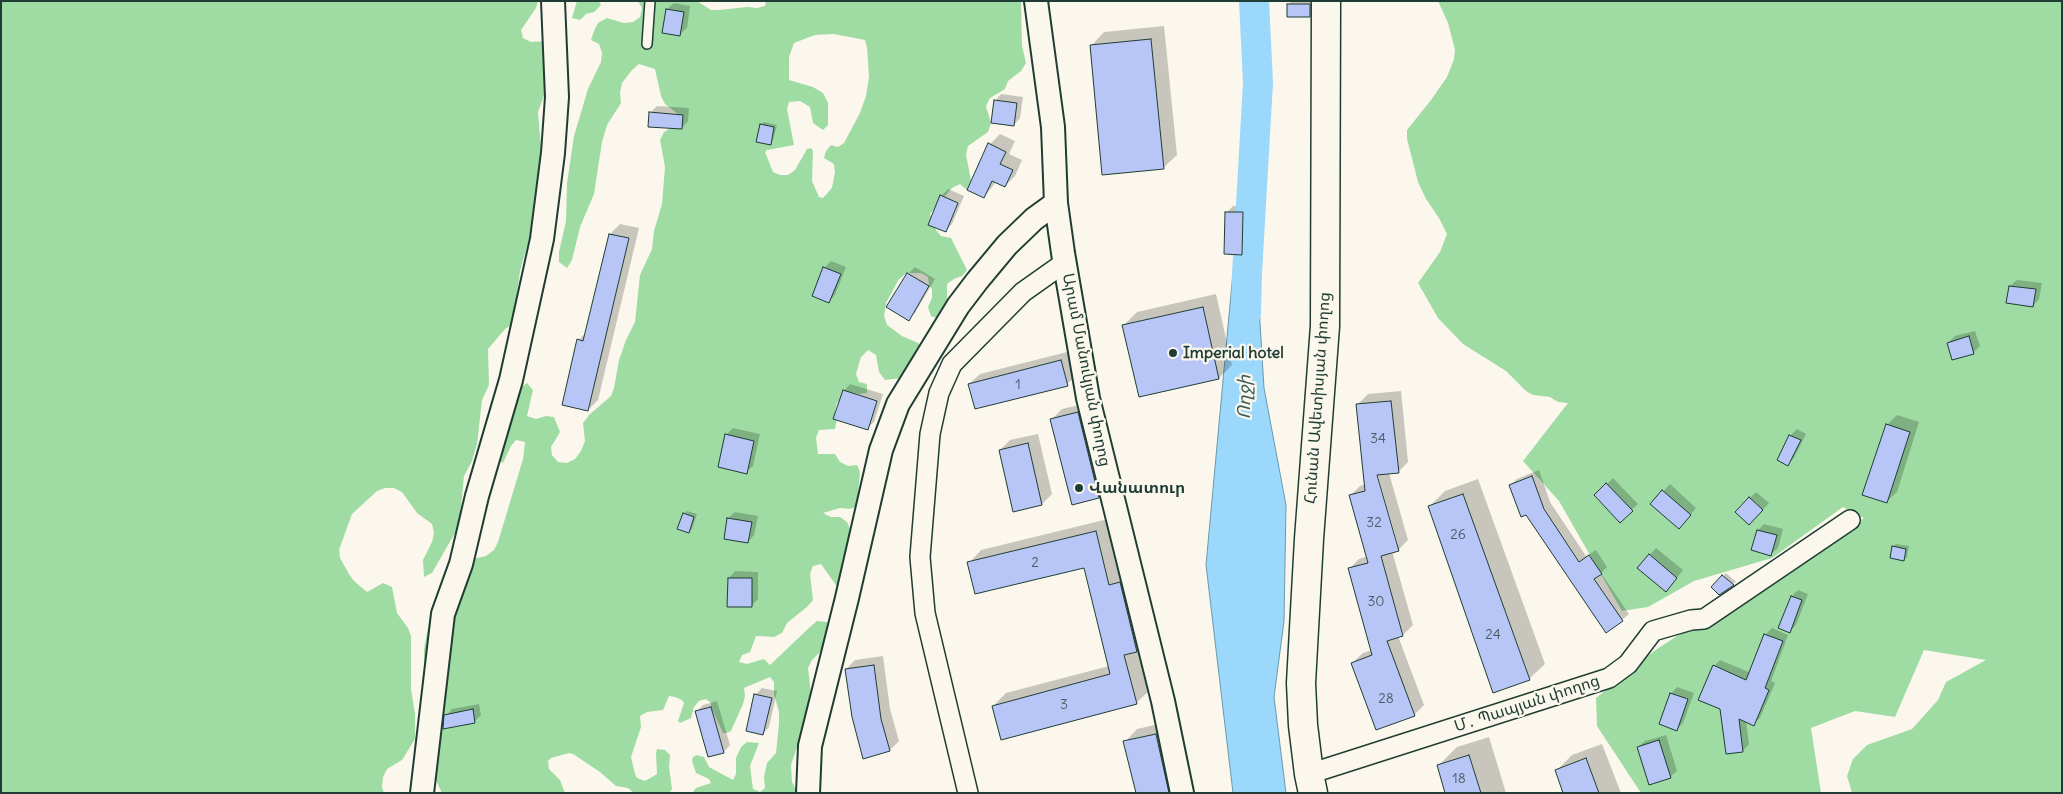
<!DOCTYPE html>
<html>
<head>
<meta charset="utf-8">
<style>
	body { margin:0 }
	#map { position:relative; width:2063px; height:794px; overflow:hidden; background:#fbf7ec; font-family:Delius,sans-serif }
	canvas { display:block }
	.frame { position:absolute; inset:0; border:2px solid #1f3d34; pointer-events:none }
</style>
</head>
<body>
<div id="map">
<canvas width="2063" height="794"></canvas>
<div class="frame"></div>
</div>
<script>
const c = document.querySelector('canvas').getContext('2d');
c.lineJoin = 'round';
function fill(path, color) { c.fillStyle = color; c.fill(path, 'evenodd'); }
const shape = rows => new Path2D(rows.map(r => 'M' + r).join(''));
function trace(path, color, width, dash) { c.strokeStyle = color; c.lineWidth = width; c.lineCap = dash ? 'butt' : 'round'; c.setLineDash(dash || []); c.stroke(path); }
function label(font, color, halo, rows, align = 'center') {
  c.font = font + ' Delius,"Noto Sans Armenian",sans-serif'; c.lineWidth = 4.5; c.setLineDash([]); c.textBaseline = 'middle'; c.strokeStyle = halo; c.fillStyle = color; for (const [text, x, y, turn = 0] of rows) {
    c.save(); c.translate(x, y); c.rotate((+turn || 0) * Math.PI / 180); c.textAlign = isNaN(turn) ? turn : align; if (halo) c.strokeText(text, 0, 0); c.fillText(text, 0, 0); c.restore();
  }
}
fill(shape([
	[1,1,538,1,536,8,521,30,523,38,531,42,549,41,551,77,538,112,542,160,536,214,520,271,513,324,505,329,488,349,489,385,482,400,477,444,472,461,464,476,459,526,432,573,424,577,423,560,432,542,434,533,432,524,417,513,402,492,394,488,385,488,377,491,352,514,339,550,340,558,349,574,354,581,367,592,383,583,392,587,397,613,408,628,411,636,411,689,415,714,415,739,402,760,387,769,383,777,382,787,384,793,1,793],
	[577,1,599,1,601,5,594,12,586,14,580,20,572,18],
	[638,1,697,1,711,10,719,10,747,7,757,8,765,6,766,1,1021,1,1022,46,1026,63,1021,71,1008,81,1005,89,990,98,986,106,991,123,988,132,968,146,966,155,971,180,967,190,960,184,952,188,930,214,936,230,941,236,951,238,967,270,962,276,954,279,947,284,947,302,939,319,931,316,928,307,932,298,932,289,929,286,928,277,921,273,907,273,899,279,886,303,884,316,887,325,902,336,918,343,925,350,902,378,885,380,879,372,876,355,868,350,861,357,856,374,859,382,867,384,867,393,859,394,850,392,843,397,837,403,835,411,837,419,835,429,819,430,816,438,818,454,835,454,840,462,848,466,857,465,860,472,857,507,849,509,840,508,823,513,831,517,840,517,847,522,851,531,851,540,838,588,821,564,813,566,810,574,813,600,807,607,787,623,782,633,774,637,756,636,750,652,742,655,739,662,747,664,764,659,770,665,810,627,817,621,827,622,830,631,825,647,812,660,808,668,812,703,791,765,792,782,798,793,692,793,696,788,711,783,709,779,696,773,692,761,693,757,697,755,704,757,709,767,733,780,736,774,736,758,741,747,747,742,759,743,750,766,753,789,760,792,765,788,764,777,767,763,776,753,779,724,779,712,774,694,774,682,770,677,744,688,745,696,743,704,731,731,727,733,723,733,711,707,711,703,706,699,699,701,694,707,691,718,680,723,678,721,684,703,682,700,675,697,669,696,663,710,647,712,640,716,641,727,631,757,635,774,637,778,645,781,657,774,656,753,657,749,665,750,670,755,669,767,672,789,669,793,634,793,628,788,616,786,600,772,573,754,569,753,551,758,548,761,549,769,560,780,565,793,442,793,434,776,424,669,424,649,431,611,468,560,486,556,494,550,498,542,523,459,525,442,516,440,511,446,503,463,496,459,520,388,527,383,533,390,527,416,536,419,546,416,554,417,560,432,551,447,552,455,558,462,567,463,575,459,581,451,585,441,583,423,589,415,611,396,614,388,619,360,626,340,635,322,640,275,652,249,654,231,662,204,665,167,660,140,664,132,679,123,679,115,665,104,661,96,655,69,639,64,632,70,622,83,620,93,621,103,607,125,602,142,594,194,580,227,572,260,567,268,559,262,559,252,566,221,567,183,574,136,588,89,601,62,602,53,599,44,591,40,594,31,598,23,607,18,624,23,633,22,640,17,642,8],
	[834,34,865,40,867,48,869,77,866,96,860,113,844,143,838,147,831,145,826,151,824,158,834,164,835,172,832,188,823,198,819,197,812,181,813,151,811,148,807,149,795,170,788,175,780,175,773,172,765,152,767,150,794,145,787,109,789,102,800,101,810,107,813,123,823,130,828,125,828,103,823,93,813,87,789,80,789,57,794,43,815,35],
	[1438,1,2062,1,2062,793,1852,793,1847,776,1853,759,1867,745,1912,729,1938,700,1946,682,1986,660,1924,650,1895,717,1855,711,1811,728,1821,793,1641,793,1597,726,1596,698,1654,651,1677,636,1776,583,1864,518,1843,507,1772,558,1694,581,1648,607,1622,611,1559,501,1523,461,1568,403,1558,402,1550,397,1533,395,1526,391,1506,371,1463,344,1438,318,1418,283,1440,252,1447,234,1439,218,1426,199,1418,182,1407,139,1407,130,1431,100,1447,77,1454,59,1455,50,1448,23]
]), '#9fdca3');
const water = shape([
	[1233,272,1257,273,1264,388,1286,505,1284,621,1274,697,1286,793,1233,793,1206,565,1233,272]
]);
fill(water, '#9bd8fc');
trace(water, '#699aac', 1);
fill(shape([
	[1292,1,1316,1,1316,9,1310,16,1288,4],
	[674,3,690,6,687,28,680,34,667,9],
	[1164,26,1177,155,1163,168,1091,46,1104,32],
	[1001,94,1023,97,1020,118,1014,125,995,101],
	[657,106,689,108,688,121,682,128,650,113],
	[764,122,777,125,773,140,770,143,761,125],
	[1000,134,1015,141,1009,154,1022,160,1015,176,1005,186,996,182,984,197,990,144],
	[948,189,964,196,952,224,945,231,941,196],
	[1233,206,1249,206,1248,247,1241,254,1227,212],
	[620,224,639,228,598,400,588,410,579,340,587,331,610,234],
	[831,261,846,267,835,295,829,301,814,295,824,268],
	[915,267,935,279,915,313,908,319,908,274],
	[2017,280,2042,283,2039,299,2033,306,2010,286],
	[1216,294,1232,365,1219,378,1140,396,1124,325,1137,312],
	[1975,331,1980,346,1973,353,1948,343,1955,336],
	[1071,351,1078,374,1067,384,969,384,980,374],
	[850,384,883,394,874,422,867,428,844,391],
	[1401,391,1408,462,1398,472,1389,473,1408,540,1398,550,1392,551,1413,625,1403,635,1398,636,1424,705,1414,715,1352,663,1363,653,1372,650,1349,569,1359,559,1368,556,1350,496,1360,486,1366,484,1358,404,1368,394],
	[1376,469,1398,545,1396,545,1374,470],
	[1088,403,1109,487,1099,497,1052,419,1062,409],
	[1897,415,1919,422,1897,492,1886,502,1887,425],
	[733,428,760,434,753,466,746,472,726,435],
	[1797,429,1806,434,1794,458,1788,464,1778,459,1790,436],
	[1038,434,1052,494,1042,504,1000,450,1010,440],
	[1539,470,1550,502,1586,556,1596,550,1607,567,1601,573,1629,614,1622,620,1510,485,1517,479],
	[1613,478,1638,504,1620,521,1596,495],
	[1478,479,1545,664,1529,679,1429,507,1445,491],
	[1670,484,1696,508,1685,521,1652,504],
	[1756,492,1769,503,1756,517,1750,498],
	[687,511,697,514,692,529,689,532,684,514],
	[735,512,758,516,754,535,748,542,725,538,728,518],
	[1108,519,1149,638,1138,649,1149,691,1136,703,993,706,1006,693,1109,666,1085,566,969,563,981,550],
	[1764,524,1783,529,1778,548,1771,554,1758,530],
	[1896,544,1909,546,1907,557,1904,560,1893,546],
	[1656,548,1683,570,1672,584,1639,567],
	[735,571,758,572,758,599,751,606,729,578],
	[1726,573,1736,582,1733,584,1713,587],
	[1798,590,1808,594,1796,625,1790,631,1792,596],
	[1772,628,1788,635,1771,681,1775,683,1760,718,1753,724,1746,721,1749,744,1743,751,1721,708,1714,666,1720,660,1751,673,1765,635],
	[883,656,890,709,899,741,890,750,846,669,855,660],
	[1677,687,1694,693,1683,723,1677,729,1671,694],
	[762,688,777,691,769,727,763,734,755,695],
	[717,701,730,745,724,752,696,712,703,705],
	[479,704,481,715,474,722,446,716,452,709],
	[1168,722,1181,793,1137,793,1125,742,1137,729],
	[1666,735,1677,771,1670,777,1638,747,1645,741],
	[1489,737,1506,793,1447,793,1438,766,1457,747],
	[1602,744,1621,793,1565,793,1556,771,1572,755]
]), '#0003');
trace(shape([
	[1246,313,1247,273,1258,83,1254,1]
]), '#9bd8fc', 30);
const building = shape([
	[1287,4,1310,4,1310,17,1287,17,1287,4],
	[666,9,684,12,680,36,662,33,666,9],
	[1151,39,1164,169,1102,175,1090,45,1151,39],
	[994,100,1017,103,1014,126,991,123,994,100],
	[649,112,683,115,682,129,648,127,649,112],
	[760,124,774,127,771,145,756,142,760,124],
	[988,143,1006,152,1000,164,1013,170,1005,187,992,181,984,198,967,190,988,143],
	[940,195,958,203,946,232,928,225,940,195],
	[1225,212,1243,212,1242,255,1224,254,1225,212],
	[609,234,629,238,588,411,562,405,577,339,583,341,609,234],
	[823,267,841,274,829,303,812,296,823,267],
	[907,273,929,286,909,321,886,307,907,273],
	[2009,286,2036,289,2033,307,2006,303,2009,286],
	[1203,307,1219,379,1139,397,1122,325,1203,307],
	[1969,336,1974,354,1952,360,1947,343,1969,336],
	[1061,360,1068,386,975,409,968,384,1061,360],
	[843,390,877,401,868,430,833,419,843,390],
	[1391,401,1399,473,1377,475,1399,551,1381,556,1403,636,1387,641,1415,716,1376,730,1351,663,1372,655,1348,568,1368,563,1349,495,1365,491,1356,404,1391,401],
	[1078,412,1099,498,1072,505,1050,419,1078,412],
	[1886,424,1910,432,1887,503,1862,495,1886,424],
	[725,434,754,441,747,474,718,467,725,434],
	[1789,435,1801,440,1788,466,1777,460,1789,435],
	[1028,443,1042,505,1013,512,999,450,1028,443],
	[1532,476,1544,509,1579,562,1589,555,1602,574,1594,579,1623,621,1606,633,1526,515,1521,517,1509,485,1532,476],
	[1606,483,1633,511,1620,523,1594,495,1606,483],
	[1662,490,1691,515,1679,529,1650,504,1662,490],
	[1463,494,1530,680,1493,693,1428,506,1463,494],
	[1749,497,1763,510,1749,525,1735,512,1749,497],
	[683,513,694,517,689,533,677,529,683,513],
	[727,518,752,522,748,543,724,539,727,518],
	[1757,530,1777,535,1771,556,1751,550,1757,530],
	[1096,531,1109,585,1120,582,1137,652,1124,655,1137,704,1001,740,992,706,1110,674,1084,568,975,594,967,562,1096,531],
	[1892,546,1906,549,1904,561,1890,558,1892,546],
	[1649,554,1677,578,1666,592,1637,568,1649,554],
	[1722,575,1734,585,1719,595,1711,587,1722,575],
	[728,578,752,578,752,607,727,607,728,578],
	[1791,596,1802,600,1790,633,1778,628,1791,596],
	[1764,634,1783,641,1765,688,1769,690,1754,726,1739,719,1743,752,1726,754,1720,709,1698,700,1713,665,1746,680,1764,634],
	[874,665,881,719,890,751,863,759,852,717,845,669,874,665],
	[1670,693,1688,699,1677,731,1659,724,1670,693],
	[754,694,772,698,763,735,746,731,754,694],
	[711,707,724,753,708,757,695,711,711,707],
	[473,709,475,723,443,729,444,715,473,709],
	[1156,734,1169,793,1136,793,1123,741,1156,734],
	[1659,740,1671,778,1649,785,1637,747,1659,740],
	[1469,755,1481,793,1445,793,1437,765,1469,755],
	[1586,758,1599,793,1563,793,1555,770,1586,758]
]);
fill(building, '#b7c6f6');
trace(building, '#1f3d34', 1);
const service = shape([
	[647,44,650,1]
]);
const minor = shape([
	[1309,774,1609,678,1628,664,1653,631,1691,620,1704,619,1850,520],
	[968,793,925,613,920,557,930,434,939,393,952,364,1023,292,1064,263]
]);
const tertiary = shape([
	[1036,1,1053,127,1056,203,1063,253,1088,398,1163,701,1182,793],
	[422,793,443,614,461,564,477,496,511,380,542,239,553,153,557,97,553,1],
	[808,793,810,746,847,598,881,450,898,404,958,306,977,281,1007,245,1034,219,1056,203]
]);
const trunk = shape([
	[1313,793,1309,774,1303,725,1301,683,1309,539,1325,326,1326,1]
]);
trace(service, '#1f3d34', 12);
trace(minor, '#1f3d34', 22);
trace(tertiary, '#1f3d34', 26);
trace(trunk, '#1f3d34', 31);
trace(service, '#fbf7ec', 9);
trace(minor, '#fbf7ec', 19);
trace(tertiary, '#fbf7ec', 22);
trace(trunk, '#fbf7ec', 28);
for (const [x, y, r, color] of [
	[1173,353,5,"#1f3d34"],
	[1079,488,5,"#1f3d34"]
]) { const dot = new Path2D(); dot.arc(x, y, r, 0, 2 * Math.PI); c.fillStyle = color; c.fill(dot); trace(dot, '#fbf7ec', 2); }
label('14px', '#455f64', null, [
	["1",1018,385],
	["34",1378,439],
	["32",1374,523],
	["26",1458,535],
	["2",1035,563],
	["30",1376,602],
	["24",1493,635],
	["28",1386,699],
	["3",1064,705],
	["18",1459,779]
]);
label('bold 16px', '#1f3d34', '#fbf7ec', [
	["Imperial hotel",1183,353],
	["Վանատուր",1089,488]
], 'left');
label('16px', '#1f3d34', '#fbf7ec', [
	["Արամ Մանուկյան փողոց",1086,370,79],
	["Հունան Ավետիսյան փողոց",1318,398,-86],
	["Մ․ Պապյան փողոց",1527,704,-18]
]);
label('italic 18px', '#385c5c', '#fbf7ec', [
	["Ողջի",1245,397,-89]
]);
</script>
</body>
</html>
